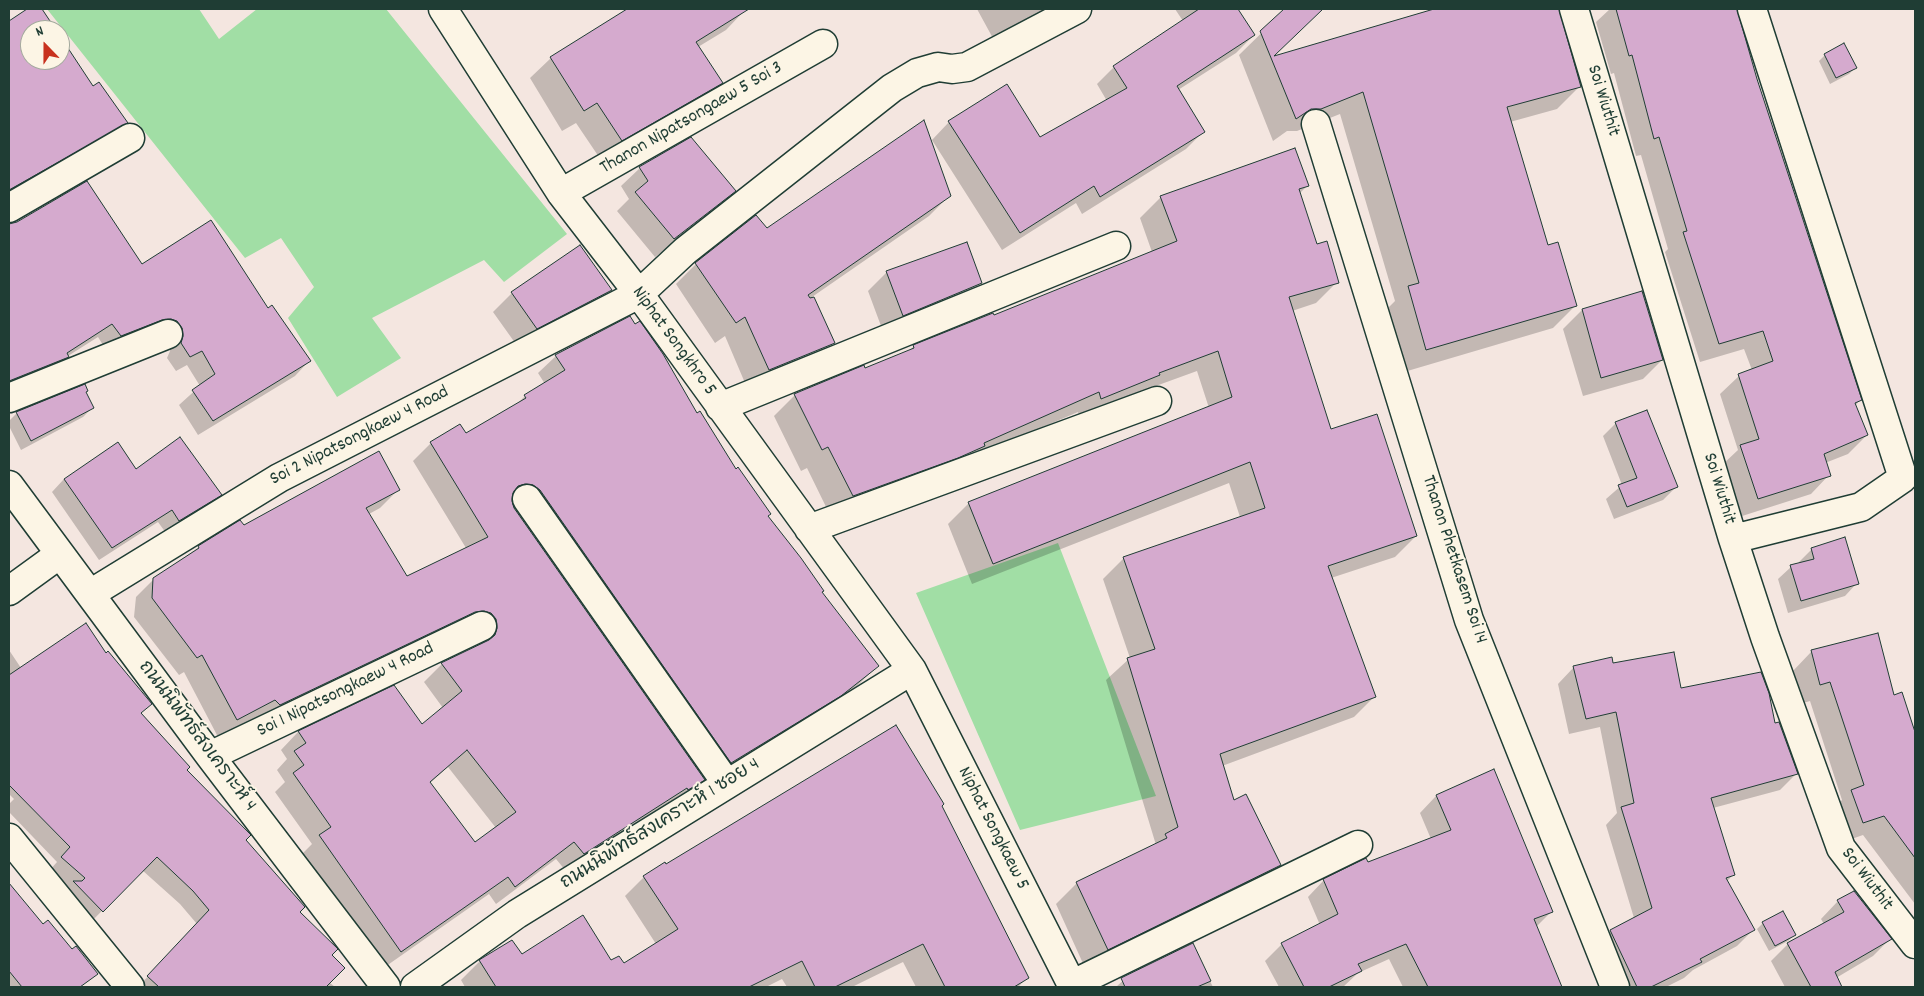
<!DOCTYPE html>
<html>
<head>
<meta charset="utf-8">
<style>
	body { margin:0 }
	#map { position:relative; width:1924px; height:996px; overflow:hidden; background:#f4e6e0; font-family:Dekko,sans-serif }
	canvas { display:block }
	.frame { position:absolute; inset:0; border:10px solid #1f3d34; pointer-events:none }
	.north { position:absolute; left:20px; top:20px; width:50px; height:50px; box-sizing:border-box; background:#fcf5e5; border:1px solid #a4ab9e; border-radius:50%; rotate:338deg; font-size:14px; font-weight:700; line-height:20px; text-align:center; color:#1f3d34 }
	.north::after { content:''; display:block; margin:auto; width:18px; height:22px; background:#c8321e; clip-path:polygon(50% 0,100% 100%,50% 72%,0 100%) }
</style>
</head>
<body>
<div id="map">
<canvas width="1924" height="996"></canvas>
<div class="frame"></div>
<div class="north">N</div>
</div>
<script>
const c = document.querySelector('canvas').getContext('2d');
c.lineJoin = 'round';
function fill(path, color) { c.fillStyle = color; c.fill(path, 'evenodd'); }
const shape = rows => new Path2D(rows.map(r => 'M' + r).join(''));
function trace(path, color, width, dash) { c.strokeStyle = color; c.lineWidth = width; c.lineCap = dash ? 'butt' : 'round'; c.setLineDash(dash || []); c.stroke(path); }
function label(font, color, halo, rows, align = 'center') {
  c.font = font + ' Dekko,"Playpen Sans Thai",sans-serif'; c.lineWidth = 4; c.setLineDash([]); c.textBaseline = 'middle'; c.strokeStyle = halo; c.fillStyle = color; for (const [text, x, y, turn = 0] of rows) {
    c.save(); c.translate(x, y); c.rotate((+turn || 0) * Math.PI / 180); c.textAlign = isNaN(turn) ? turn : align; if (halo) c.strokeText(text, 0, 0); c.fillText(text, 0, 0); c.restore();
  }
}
fill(shape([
	[47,9,199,9,219,39,257,9,386,9,567,234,504,282,484,260,372,318,401,358,337,397,288,318,314,287,281,238,245,258],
	[1058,543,1156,796,1020,830,916,593]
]), '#a1dea5');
fill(shape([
	[29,9,40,9,54,30,30,30,30,60,60,60,60,39,93,88,127,123,110,139,65,164,9,81,9,22],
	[630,9,746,9,726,30,698,47,721,83,700,104,601,160,576,123,562,131,530,78,551,58],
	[977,9,1060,9,995,42],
	[1175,9,1236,9,1254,35,1236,53,1178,90,1204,131,1186,149,1082,214,1076,203,1002,250,932,140,949,122,1040,138,1107,101,1097,84,1114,67,1183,21],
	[1286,9,1322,9,1271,58,1439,9,1558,9,1580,86,1557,109,1510,122,1547,247,1575,306,1553,328,1404,372,1386,310,1395,301,1340,114,1297,131,1287,131,1273,141,1239,55],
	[1610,9,1737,9,1736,14,1860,400,1855,406,1867,435,1848,454,1825,463,1829,475,1811,494,1739,517,1722,465,1738,450,1720,394,1739,376,1752,370,1744,349,1700,362,1665,252,1668,249,1641,155,1636,156,1614,73,1611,74,1596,22],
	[1825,55,1855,68,1849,74,1830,84,1819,61],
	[9,116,47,167,33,181,9,196],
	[640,168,734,191,716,210,655,257,617,211,629,199,621,186],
	[1307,186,1299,194,1316,245,1337,282,1316,303,1292,311,1330,431,1416,536,1395,557,1331,578,1375,696,1354,717,1222,766,1233,802,1279,865,1258,886,1086,970,1056,904,1077,883,1156,845,1106,680,1130,658,1103,579,1124,558,1240,517,1229,483,972,584,948,524,969,503,1209,408,1197,371,1142,391,1137,396,1080,419,1078,412,831,517,807,468,801,471,774,416,795,395,865,369,909,351,914,346,993,317,1152,252,1140,218,1161,197],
	[950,195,929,216,812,297,833,343,813,364,748,390,725,336,715,343,676,284,696,264,767,230],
	[9,225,142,266,268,310,309,361,295,376,198,435,179,405,200,386,187,365,176,371,167,358,170,351,168,342,106,350,98,337,68,356,54,371,9,389],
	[887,272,981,283,962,302,884,334,868,291],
	[610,290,591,309,518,347,493,312,512,293],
	[1582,310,1662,360,1643,379,1583,396,1563,329],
	[556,356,696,415,820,592,877,666,859,684,822,713,713,780,515,502,510,502,513,509,703,779,685,797,566,871,556,859,496,904,489,894,382,969,302,854,312,844,275,792,285,782,277,770,287,759,281,750,298,732,394,687,422,726,443,708,424,682,442,664,480,646,478,637,261,723,257,717,218,737,184,672,179,675,134,617,136,597,154,579,199,547,243,526,398,490,380,508,369,514,406,577,466,548,413,461,431,443,465,435,515,406,525,396,545,384,538,373],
	[448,767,496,828,475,844,429,784],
	[92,408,83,417,21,450,9,426,9,421,17,413],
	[1616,423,1676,487,1663,500,1614,519,1606,499,1622,485,1603,436],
	[136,470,220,495,207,507,166,533,158,522,99,560,52,492,64,479],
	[1812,549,1857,583,1845,596,1788,613,1778,579,1791,567,1799,564,1799,562],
	[9,650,21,668,106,655,150,704,140,714,245,840,330,955,329,982,335,987,138,987,197,924,180,904,142,870,89,924,60,896,68,888,49,871,57,862,9,812,9,804,14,799,9,794],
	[1812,651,1893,697,1901,694,1915,736,1915,904,1863,835,1843,842,1832,811,1842,800,1810,701,1800,704,1792,672],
	[1612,665,1774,724,1796,774,1780,790,1713,808,1734,874,1727,881,1753,930,1737,946,1693,970,1684,978,1666,987,1613,987,1594,947,1611,931,1634,918,1606,825,1617,813,1600,727,1569,734,1558,684,1574,667],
	[1436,796,1552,911,1536,927,1561,987,1403,987,1389,959,1358,973,1343,987,1279,987,1265,961,1282,944,1320,925,1308,897,1324,880,1431,839,1420,813],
	[941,806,1027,978,1018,987,916,987,903,962,852,987,787,987,782,979,766,987,465,987,461,980,480,961,522,956,611,962,623,965,656,944,625,896,644,877,666,866],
	[9,884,43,926,93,970,78,987,9,987],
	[1838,901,1890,939,1873,956,1836,978,1841,987,1785,987,1771,961,1788,944,1824,924,1821,919],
	[1763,923,1794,935,1788,941,1769,951,1757,929],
	[1192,945,1213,987,1116,987,1128,976]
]), '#0003');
const building = shape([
	[27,9,42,9,56,30,30,30,30,60,60,60,60,36,93,86,99,82,128,123,9,190,9,21,27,9],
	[627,9,749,9,696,42,723,83,622,141,597,103,584,111,550,57,627,9],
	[1199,9,1238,9,1255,35,1177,86,1205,132,1100,197,1094,186,1020,233,948,121,1007,84,1040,137,1127,88,1113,66,1199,9],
	[1284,9,1323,9,1274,56,1434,9,1559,9,1581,87,1507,107,1548,245,1558,242,1577,306,1426,350,1408,286,1419,283,1363,92,1321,109,1311,109,1296,119,1260,31,1284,9],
	[1616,9,1737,9,1757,79,1862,400,1855,403,1868,435,1824,454,1831,476,1758,499,1740,445,1759,439,1738,374,1773,361,1763,331,1719,344,1683,232,1687,231,1659,137,1654,139,1632,55,1629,56,1616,9],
	[1844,43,1857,68,1836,78,1824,54,1844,43],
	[924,120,951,196,808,295,810,298,814,297,835,343,769,370,745,317,736,323,695,263,756,215,767,228,924,120],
	[691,137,736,191,674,239,635,192,648,181,639,167,691,137],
	[1295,148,1309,186,1299,189,1317,244,1327,241,1339,283,1289,297,1331,429,1377,414,1417,536,1328,566,1376,697,1220,754,1234,800,1246,794,1281,865,1108,950,1076,882,1167,838,1165,834,1178,827,1127,658,1155,649,1123,557,1265,508,1250,462,993,564,968,502,1232,397,1218,351,1159,373,1160,375,1101,399,1099,392,984,443,985,446,958,458,853,496,828,447,822,450,794,394,864,365,865,368,914,348,913,345,993,313,994,315,1177,241,1160,196,1295,148],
	[87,181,142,264,211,220,268,308,272,305,311,361,213,421,192,390,215,374,202,351,190,357,181,343,183,336,182,328,177,321,171,319,162,320,121,336,112,324,67,353,69,357,9,381,9,224,17,222,87,181],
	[967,242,982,283,903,316,886,271,967,242],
	[580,245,612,290,537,329,511,292,580,245],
	[1642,291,1663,360,1601,378,1582,309,1642,291],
	[630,316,635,324,640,321,663,354,697,413,700,411,736,469,738,467,771,514,768,516,801,558,824,591,822,592,879,666,841,696,731,763,540,490,533,485,525,484,518,486,513,493,512,501,514,508,705,780,688,790,687,788,584,854,574,842,515,887,508,877,401,952,319,835,331,827,293,773,304,765,294,751,306,743,298,731,394,685,422,724,462,691,441,663,489,640,495,635,497,628,496,619,491,613,484,611,475,612,280,705,275,700,237,720,202,655,197,658,152,598,153,578,199,548,198,546,240,520,244,525,379,451,400,490,366,508,407,576,488,537,430,442,460,424,466,433,526,398,524,395,565,370,555,355,630,316],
	[467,750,516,812,475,842,430,782,467,750],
	[85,384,88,391,86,392,94,408,31,441,16,412,85,384],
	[1647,410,1678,487,1627,507,1618,485,1637,478,1615,422,1647,410],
	[180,437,222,495,179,521,172,510,112,548,64,479,118,442,136,469,180,437],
	[1845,537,1859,584,1801,601,1790,565,1814,559,1811,548,1845,537],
	[86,623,106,653,108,651,152,704,141,713,190,767,187,770,251,835,246,840,305,907,300,912,338,949,332,955,345,968,326,987,159,987,147,976,209,910,193,891,157,857,103,912,73,881,82,881,85,878,61,857,70,847,9,785,9,675,86,623],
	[1878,633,1894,695,1902,692,1915,732,1915,858,1884,816,1863,823,1851,790,1864,785,1830,682,1820,685,1811,650,1878,633],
	[1674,652,1681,688,1761,672,1769,693,1775,723,1779,722,1798,774,1711,798,1735,875,1726,878,1755,930,1700,959,1702,962,1651,987,1637,987,1610,930,1652,908,1621,807,1634,803,1616,712,1586,719,1573,666,1612,657,1613,663,1674,652],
	[896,725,944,804,942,806,1029,978,1014,987,945,987,923,944,835,987,815,987,802,961,749,987,496,987,479,960,512,940,522,954,583,915,611,960,619,956,624,963,678,929,643,876,665,862,666,864,896,725],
	[1494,769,1553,912,1534,919,1562,987,1428,987,1406,944,1358,964,1362,971,1329,987,1304,987,1281,943,1338,914,1323,879,1366,858,1368,862,1451,830,1436,795,1494,769],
	[9,883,43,924,48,920,72,949,76,946,98,974,80,987,22,987,9,971,9,883],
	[1854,891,1892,939,1835,972,1842,987,1811,987,1787,943,1844,912,1837,900,1854,891],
	[1783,911,1796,935,1775,946,1762,922,1783,911],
	[1193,943,1211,981,1197,987,1125,987,1121,978,1193,943]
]);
fill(building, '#d5aace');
trace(building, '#1f3d34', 1);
const minor = shape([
	[443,9,561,193,639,294,912,670,1073,987],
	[1574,9,1733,539,1765,637,1841,848,1915,944],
	[1316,124,1469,620,1615,987],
	[561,193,823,44],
	[9,208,130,138],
	[9,398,168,334],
	[720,407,1116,246],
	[9,485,210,756,386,987],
	[527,499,727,784],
	[809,529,1157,401],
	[1733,539,1861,507,1903,478,1752,9],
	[9,591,60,554],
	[90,594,279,478,639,294,685,251,892,88,917,73,938,67,952,69,967,67,1077,9],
	[210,756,482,626],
	[9,838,130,987],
	[1071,985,1358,845],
	[415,987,517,914,912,670]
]);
trace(minor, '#1f3d34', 31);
trace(minor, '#fcf5e5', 28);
label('19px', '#1f3d34', '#fcf5e5', [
	["Soi Wiuthit",1602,101,73],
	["Thanon Nipatsongaew 5 Soi 3",692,119,-30],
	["Niphat Songkhro 5",673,342,54],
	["Soi 2 Nipatsongkaew 4 Road",360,437,-27],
	["Soi Wiuthit",1718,489,73],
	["Thanon Phetkasem Soi 14",1453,560,72],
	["Soi 1 Nipatsongkaew 4 Road",346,691,-26],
	["ถนนนิพัทธ์สงเคราะห์ 4",196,737,53],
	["ถนนนิพัทธ์สงเคราะห์ 1 ซอย 4",661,825,-32],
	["Niphat Songkaew 5",992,829,63],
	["Soi Wiuthit",1866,880,53]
]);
</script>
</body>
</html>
